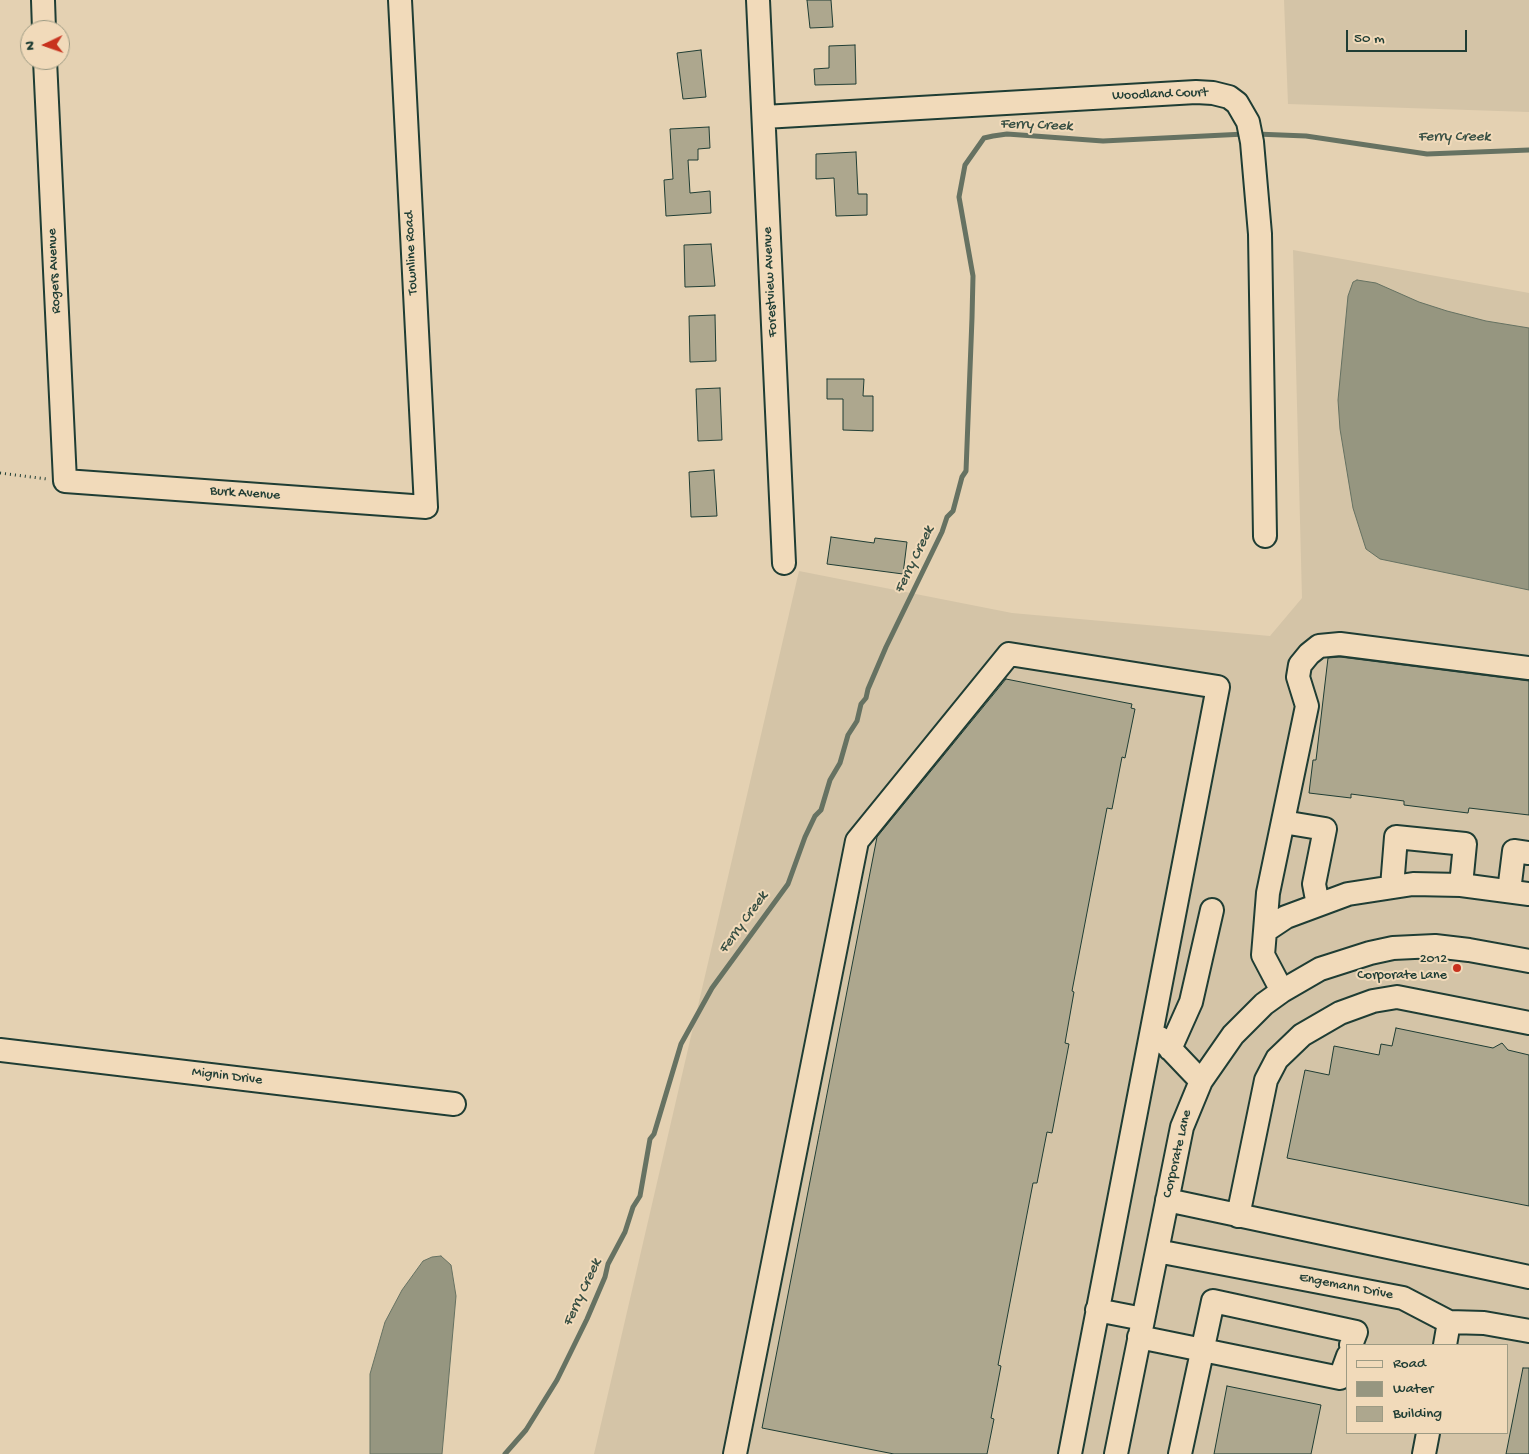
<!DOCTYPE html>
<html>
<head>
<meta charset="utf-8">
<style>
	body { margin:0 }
	#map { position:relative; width:1529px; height:1454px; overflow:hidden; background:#e4d1b2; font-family:"Gochi Hand",sans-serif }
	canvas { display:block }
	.legend { position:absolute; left:1346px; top:1344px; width:162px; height:90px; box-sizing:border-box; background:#f1daba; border:1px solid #9d9b84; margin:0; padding:6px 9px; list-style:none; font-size:15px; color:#1f3d34 }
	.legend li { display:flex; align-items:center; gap:10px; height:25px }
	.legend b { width:25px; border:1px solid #9d9b84 }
	.north { position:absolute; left:20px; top:20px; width:50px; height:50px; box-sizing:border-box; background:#f1daba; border:1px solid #9d9b84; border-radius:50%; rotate:267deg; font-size:14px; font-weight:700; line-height:20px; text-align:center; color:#1f3d34 }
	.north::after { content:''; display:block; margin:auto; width:18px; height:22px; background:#c8321e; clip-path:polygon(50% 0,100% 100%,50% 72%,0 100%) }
	.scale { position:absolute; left:1346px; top:30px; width:121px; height:22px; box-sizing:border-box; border:2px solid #1f3d34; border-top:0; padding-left:6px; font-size:15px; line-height:18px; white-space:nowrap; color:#1f3d34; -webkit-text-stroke:4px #f1daba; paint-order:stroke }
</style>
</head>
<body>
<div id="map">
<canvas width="1529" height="1454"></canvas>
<ul class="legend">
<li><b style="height:6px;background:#f1daba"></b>Road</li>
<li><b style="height:14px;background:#969680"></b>Water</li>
<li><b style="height:14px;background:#ada78e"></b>Building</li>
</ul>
<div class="north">N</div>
<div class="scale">50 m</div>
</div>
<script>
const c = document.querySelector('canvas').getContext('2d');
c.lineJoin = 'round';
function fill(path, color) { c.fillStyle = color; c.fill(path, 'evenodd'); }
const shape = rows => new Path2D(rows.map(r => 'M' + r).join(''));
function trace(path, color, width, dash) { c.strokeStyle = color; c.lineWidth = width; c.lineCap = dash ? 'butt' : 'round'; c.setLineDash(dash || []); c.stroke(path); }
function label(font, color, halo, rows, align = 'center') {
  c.font = font + ' "Gochi Hand",sans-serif'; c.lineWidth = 4; c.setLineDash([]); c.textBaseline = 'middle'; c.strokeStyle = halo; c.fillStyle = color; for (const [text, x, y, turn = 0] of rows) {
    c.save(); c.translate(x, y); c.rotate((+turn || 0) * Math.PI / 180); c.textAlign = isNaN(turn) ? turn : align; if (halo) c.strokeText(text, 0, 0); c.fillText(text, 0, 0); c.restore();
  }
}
fill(shape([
	[1284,0,1529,0,1529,112,1288,104],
	[1293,250,1529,293,1529,1454,594,1454,799,571,1012,613,1270,636,1302,598],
	[1348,1345,1508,1345,1508,1433,1348,1433]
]), '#d4c4a7');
const water = shape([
	[1357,280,1376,283,1419,302,1447,311,1486,321,1529,328,1529,590,1380,559,1366,549,1353,508,1340,429,1338,400,1348,296,1353,282,1357,280],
	[441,1256,451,1265,456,1296,442,1454,370,1454,370,1374,385,1322,402,1290,423,1261,432,1257,441,1256]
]);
fill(water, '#969680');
trace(water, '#667262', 1);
trace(shape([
	[1256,134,1306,136,1427,154,1529,150],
	[505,1454,526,1430,557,1380,587,1319,605,1277,608,1264,625,1232,633,1207,640,1196,650,1139,654,1134,681,1044,712,988,788,884,805,837,815,816,821,810,830,780,840,763,848,735,857,721,861,704,866,698,868,689,886,647,942,532,947,517,953,511,962,477,966,471,972,318,973,276,959,197,965,165,984,138,993,136,1007,134,1103,141,1245,134]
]), '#667262', 5);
const building = shape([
	[807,0,831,0,833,27,810,28,807,0],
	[855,45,856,84,815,85,814,69,829,68,829,46,855,45],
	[701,50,706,97,683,99,677,53,701,50],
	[709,127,710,148,698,149,698,160,688,160,690,193,710,191,711,213,666,216,664,180,673,179,670,129,709,127],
	[856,152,858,194,867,194,867,215,836,216,834,178,816,179,816,154,856,152],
	[711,244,715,286,685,287,684,245,711,244],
	[715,315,716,361,690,362,689,316,715,315],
	[827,379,864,379,863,396,873,396,873,431,843,430,843,399,827,399,827,379],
	[720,388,722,440,698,441,696,389,720,388],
	[714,470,717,516,691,517,689,472,714,470],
	[831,537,874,543,875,538,907,542,903,574,827,564,831,537],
	[1340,657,1529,681,1529,815,1469,808,1468,813,1404,805,1404,801,1351,794,1351,798,1309,793,1313,760,1316,760,1328,658,1340,657],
	[1006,679,1132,704,1131,708,1135,709,1125,758,1122,757,1112,809,1107,808,1072,991,1074,992,1065,1043,1069,1044,1052,1133,1047,1132,1037,1183,1033,1183,998,1365,1001,1366,991,1418,994,1419,987,1454,894,1454,762,1428,877,837,1006,679],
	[1396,1028,1493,1048,1502,1043,1508,1050,1529,1055,1529,1206,1287,1158,1305,1070,1329,1075,1334,1046,1379,1055,1381,1044,1392,1046,1396,1028],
	[1523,1368,1529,1368,1529,1454,1506,1454,1523,1368],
	[1227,1386,1321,1405,1311,1454,1214,1454,1227,1386]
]);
fill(building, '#ada78e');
trace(building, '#1f3d34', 1);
const minor = shape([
	[43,0,44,30],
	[758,0,784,563],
	[45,60,65,481,426,507,400,0],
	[764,117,1196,92,1213,93,1229,97,1237,103,1248,122,1252,142,1260,234,1265,536],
	[1283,822,1325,829,1314,884,1318,905],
	[1392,887,1396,837,1465,844,1461,885],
	[1509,891,1514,851,1529,853],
	[1265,931,1268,893,1307,706,1298,677,1300,665,1309,654,1319,646,1340,644,1529,668],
	[1282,991,1263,955,1265,931,1286,917,1348,894,1413,884,1461,885,1529,894],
	[1160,1038,1201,1081],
	[1170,1049,1191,1002,1212,910],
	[0,1050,454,1104],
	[1167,1200,1529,1277],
	[1238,1216,1266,1080,1277,1059,1302,1035,1340,1013,1373,1001,1397,997,1529,1023],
	[1157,1251,1403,1298,1449,1322,1484,1323,1529,1331],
	[1097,1310,1143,1319],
	[1139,1337,1340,1378,1348,1356],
	[1445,1345,1449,1322],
	[735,1454,857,841,1009,654,1218,687,1070,1454],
	[1116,1454,1182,1127,1201,1081,1233,1035,1264,1004,1282,991,1320,969,1370,953,1393,948,1435,946,1469,950,1529,961],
	[1180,1454,1213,1301,1356,1332,1351,1345],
	[1424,1454,1428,1433]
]);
trace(minor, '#1f3d34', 26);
trace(shape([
	[0,473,47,479]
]), '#1f3d34', 3, [1, 4]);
trace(minor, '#f1daba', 22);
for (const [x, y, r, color] of [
	[1457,968,5,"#c8321e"]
]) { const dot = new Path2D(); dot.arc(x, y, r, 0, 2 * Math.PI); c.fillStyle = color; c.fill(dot); trace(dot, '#f1daba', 2); }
label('14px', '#1f3d34', '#f1daba', [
	["Woodland Court",1160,95,-2],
	["Townline Road",412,253,-93],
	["Rogers Avenue",55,271,-93],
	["Forestview Avenue",771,282,-93],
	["Burk Avenue",245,494,4],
	["Mignin Drive",227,1077,7],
	["Corporate Lane",1178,1154,-77],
	["Engemann Drive",1346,1287,11]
]);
label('14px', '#1f3d34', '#f1daba', [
	["2012",1447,960],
	["Corporate Lane",1447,976]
], 'right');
label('italic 15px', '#374f43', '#f1daba', [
	["Ferry Creek",1036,126,2],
	["Ferry Creek",1454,138],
	["Ferry Creek",915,560,-64],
	["Ferry Creek",744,923,-54],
	["Ferry Creek",583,1293,-65]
]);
</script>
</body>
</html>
